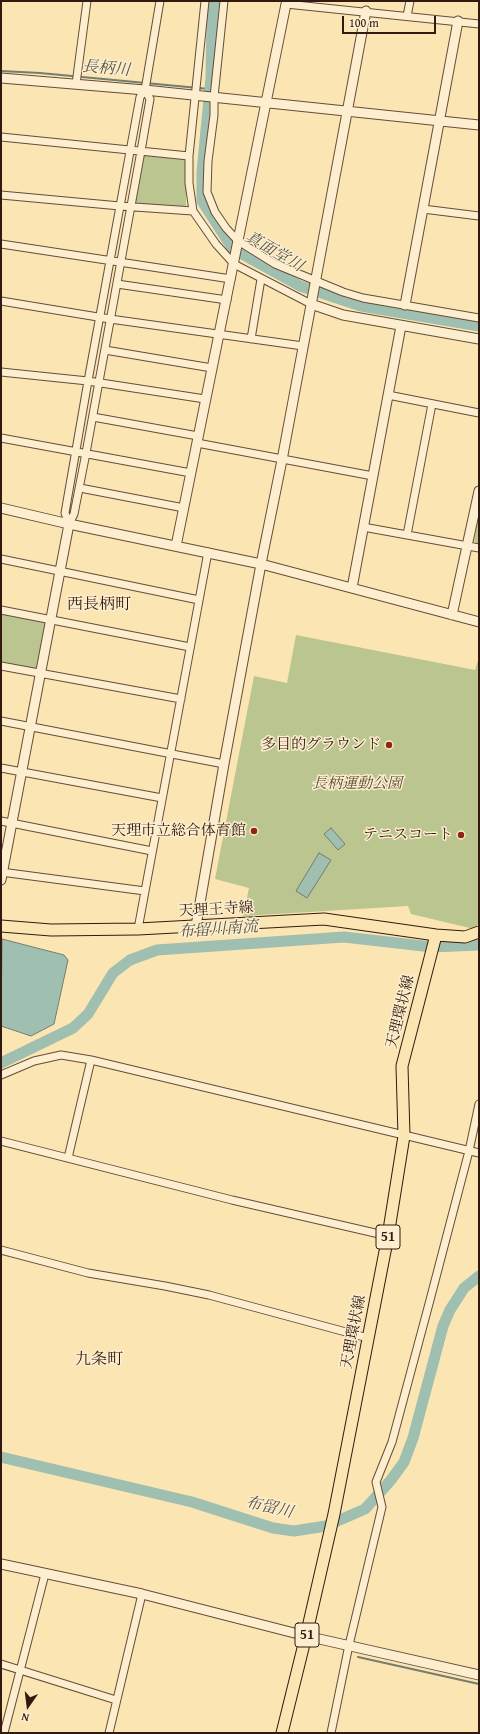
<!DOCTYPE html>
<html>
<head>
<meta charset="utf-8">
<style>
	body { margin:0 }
	#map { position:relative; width:480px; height:1734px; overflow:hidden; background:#fbe5b3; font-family:"Gentium Book Plus",serif }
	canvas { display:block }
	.frame { position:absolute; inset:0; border:2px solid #331a10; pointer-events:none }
	.north { position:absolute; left:8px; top:1686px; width:40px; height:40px; -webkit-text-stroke:3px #fceece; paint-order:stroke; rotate:194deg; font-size:11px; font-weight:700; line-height:16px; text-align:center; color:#331a10 }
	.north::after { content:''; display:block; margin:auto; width:14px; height:18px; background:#331a10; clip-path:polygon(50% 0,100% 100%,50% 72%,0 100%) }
	.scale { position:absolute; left:342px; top:16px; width:94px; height:18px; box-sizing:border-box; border:2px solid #331a10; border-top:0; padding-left:5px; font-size:12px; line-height:14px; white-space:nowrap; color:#331a10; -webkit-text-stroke:3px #fceece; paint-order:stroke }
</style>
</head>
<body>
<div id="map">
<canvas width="480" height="1734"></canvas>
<div class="frame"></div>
<div class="north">N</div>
<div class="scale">100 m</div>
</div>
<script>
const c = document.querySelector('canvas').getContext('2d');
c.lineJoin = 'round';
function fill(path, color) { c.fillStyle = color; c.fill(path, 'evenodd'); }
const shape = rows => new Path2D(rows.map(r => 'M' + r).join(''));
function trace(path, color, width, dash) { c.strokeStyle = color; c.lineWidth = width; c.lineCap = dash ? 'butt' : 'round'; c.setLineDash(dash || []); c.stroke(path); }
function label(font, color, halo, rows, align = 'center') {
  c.font = font + ' "Gentium Book Plus","Noto Serif JP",serif'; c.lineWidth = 3; c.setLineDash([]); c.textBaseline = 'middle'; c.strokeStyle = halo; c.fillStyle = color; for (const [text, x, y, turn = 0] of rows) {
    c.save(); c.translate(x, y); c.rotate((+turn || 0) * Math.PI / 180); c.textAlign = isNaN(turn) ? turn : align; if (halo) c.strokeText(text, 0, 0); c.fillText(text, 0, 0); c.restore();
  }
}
fill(shape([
	[143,154,186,159,186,209,134,204],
	[479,515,479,545,474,541],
	[1,611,39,618,46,625,38,672,1,665],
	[296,635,475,670,479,657,479,923,474,929,411,914,408,906,243,916,249,888,215,879,254,676,287,683]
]), '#bbc590');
const water = shape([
	[331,828,345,844,338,850,324,834,331,828],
	[319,853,331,860,307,898,296,891,319,853],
	[2,939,64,955,68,960,54,1024,31,1036,1,1026,2,939]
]);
fill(water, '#9fbfb0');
trace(water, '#747d70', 1);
trace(shape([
	[1,71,40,73,209,89],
	[358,1657,479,1684]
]), '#747d70', 2);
trace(shape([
	[214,1,212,22,211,78,202,172,202,201,233,249,300,286,361,306,479,326],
	[1,1063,73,1028,88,1014,113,973,130,960,157,950,344,937,432,947,479,945],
	[1,1457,192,1502,273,1528,294,1531,326,1526,365,1509,391,1480,404,1462,413,1438,443,1326,450,1310,464,1288,479,1276]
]), '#9fbfb0', 11);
const minor = shape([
	[205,1,189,156,189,183,193,211,216,244,234,264,311,304],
	[224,1,214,97,214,115,208,161,207,192,215,212,226,228,238,241,275,264,343,292,363,298,479,318],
	[286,1,286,4,479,24],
	[407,16,410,1],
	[76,84,87,1],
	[1,137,189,156],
	[1,195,120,206,193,211],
	[423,209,479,216],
	[1,244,231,279],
	[117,284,227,300],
	[1,301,110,319,303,346],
	[251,339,261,279],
	[105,350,212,368],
	[1,372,88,381,205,399],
	[388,395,479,413],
	[93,417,198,436],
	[1,438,191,473],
	[197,443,373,476],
	[80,488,184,508],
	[69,524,65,513,88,381,140,97,145,90,160,1],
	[69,524,74,514,86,453,141,151,150,99,145,90],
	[363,527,479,548],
	[407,535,432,404],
	[1,559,199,600],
	[1,610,190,647],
	[1,666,181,699],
	[1,721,224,764],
	[1,768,162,798],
	[1,821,152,851],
	[1,872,145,891],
	[138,929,208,552],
	[1,1075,34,1061,61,1055,91,1060,479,1153],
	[1,1141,232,1200,388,1236],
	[68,1158,91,1060],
	[1,1250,88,1273,165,1286,209,1295,368,1338],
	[1,1664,116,1700],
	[4,1733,45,1574],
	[109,1733,142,1594],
	[331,1733,349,1645,382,1507,376,1482,392,1442,430,1300,469,1151,479,1104]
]);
const tertiary = shape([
	[1,78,145,90,479,125],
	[311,304,343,315,479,339],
	[405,305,458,21],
	[1,508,69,524,261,564,479,622],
	[176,546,286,4],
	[352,588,401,326],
	[452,615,479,491],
	[1,880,69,524],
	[196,926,224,764,261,564,282,460,366,11],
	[1,1564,142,1594,306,1636,479,1675]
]);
const primary = shape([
	[1,926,51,930,138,929,324,919,436,935,465,937,479,932],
	[282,1733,306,1636,334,1514,388,1236,404,1136,402,1066,436,935]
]);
trace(minor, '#654d39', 9);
trace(tertiary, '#654d39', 11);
trace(primary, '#331a10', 13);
trace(minor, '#fceece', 7);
trace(tertiary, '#fceece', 9);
trace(primary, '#fbe5b3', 11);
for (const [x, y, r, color] of [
	[389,745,4,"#8f2418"],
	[254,831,4,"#8f2418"],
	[461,835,4,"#8f2418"]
]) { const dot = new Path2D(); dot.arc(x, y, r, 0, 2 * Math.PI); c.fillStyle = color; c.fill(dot); trace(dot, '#fceece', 1.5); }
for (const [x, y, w] of [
	[388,1237,24],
	[307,1635,24]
]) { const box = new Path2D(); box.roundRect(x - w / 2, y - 12, w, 24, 3); c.fillStyle = '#fceece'; c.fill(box); trace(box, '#331a10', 1); }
label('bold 14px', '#331a10', null, [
	["51",388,1237],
	["51",307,1635]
]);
label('15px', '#331a10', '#fceece', [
	["多目的グラウンド",381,745],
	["天理市立総合体育館",246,831],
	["テニスコート",453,835]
], 'right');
label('italic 15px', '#5c4d36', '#fceece', [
	["長柄運動公園",357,784]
]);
label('15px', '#331a10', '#fceece', [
	["天理王寺線",216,910,-3],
	["天理環状線",401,1012,-76],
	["天理環状線",354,1332,-79]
]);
label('italic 16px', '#595448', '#fceece', [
	["長柄川",106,69,5],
	["真面堂川",274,252,30],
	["布留川南流",218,930,-4],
	["布留川",269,1508,13]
]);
label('16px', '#331a10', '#fceece', [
	["西長柄町",99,605],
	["九条町",99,1360]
]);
</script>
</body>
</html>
